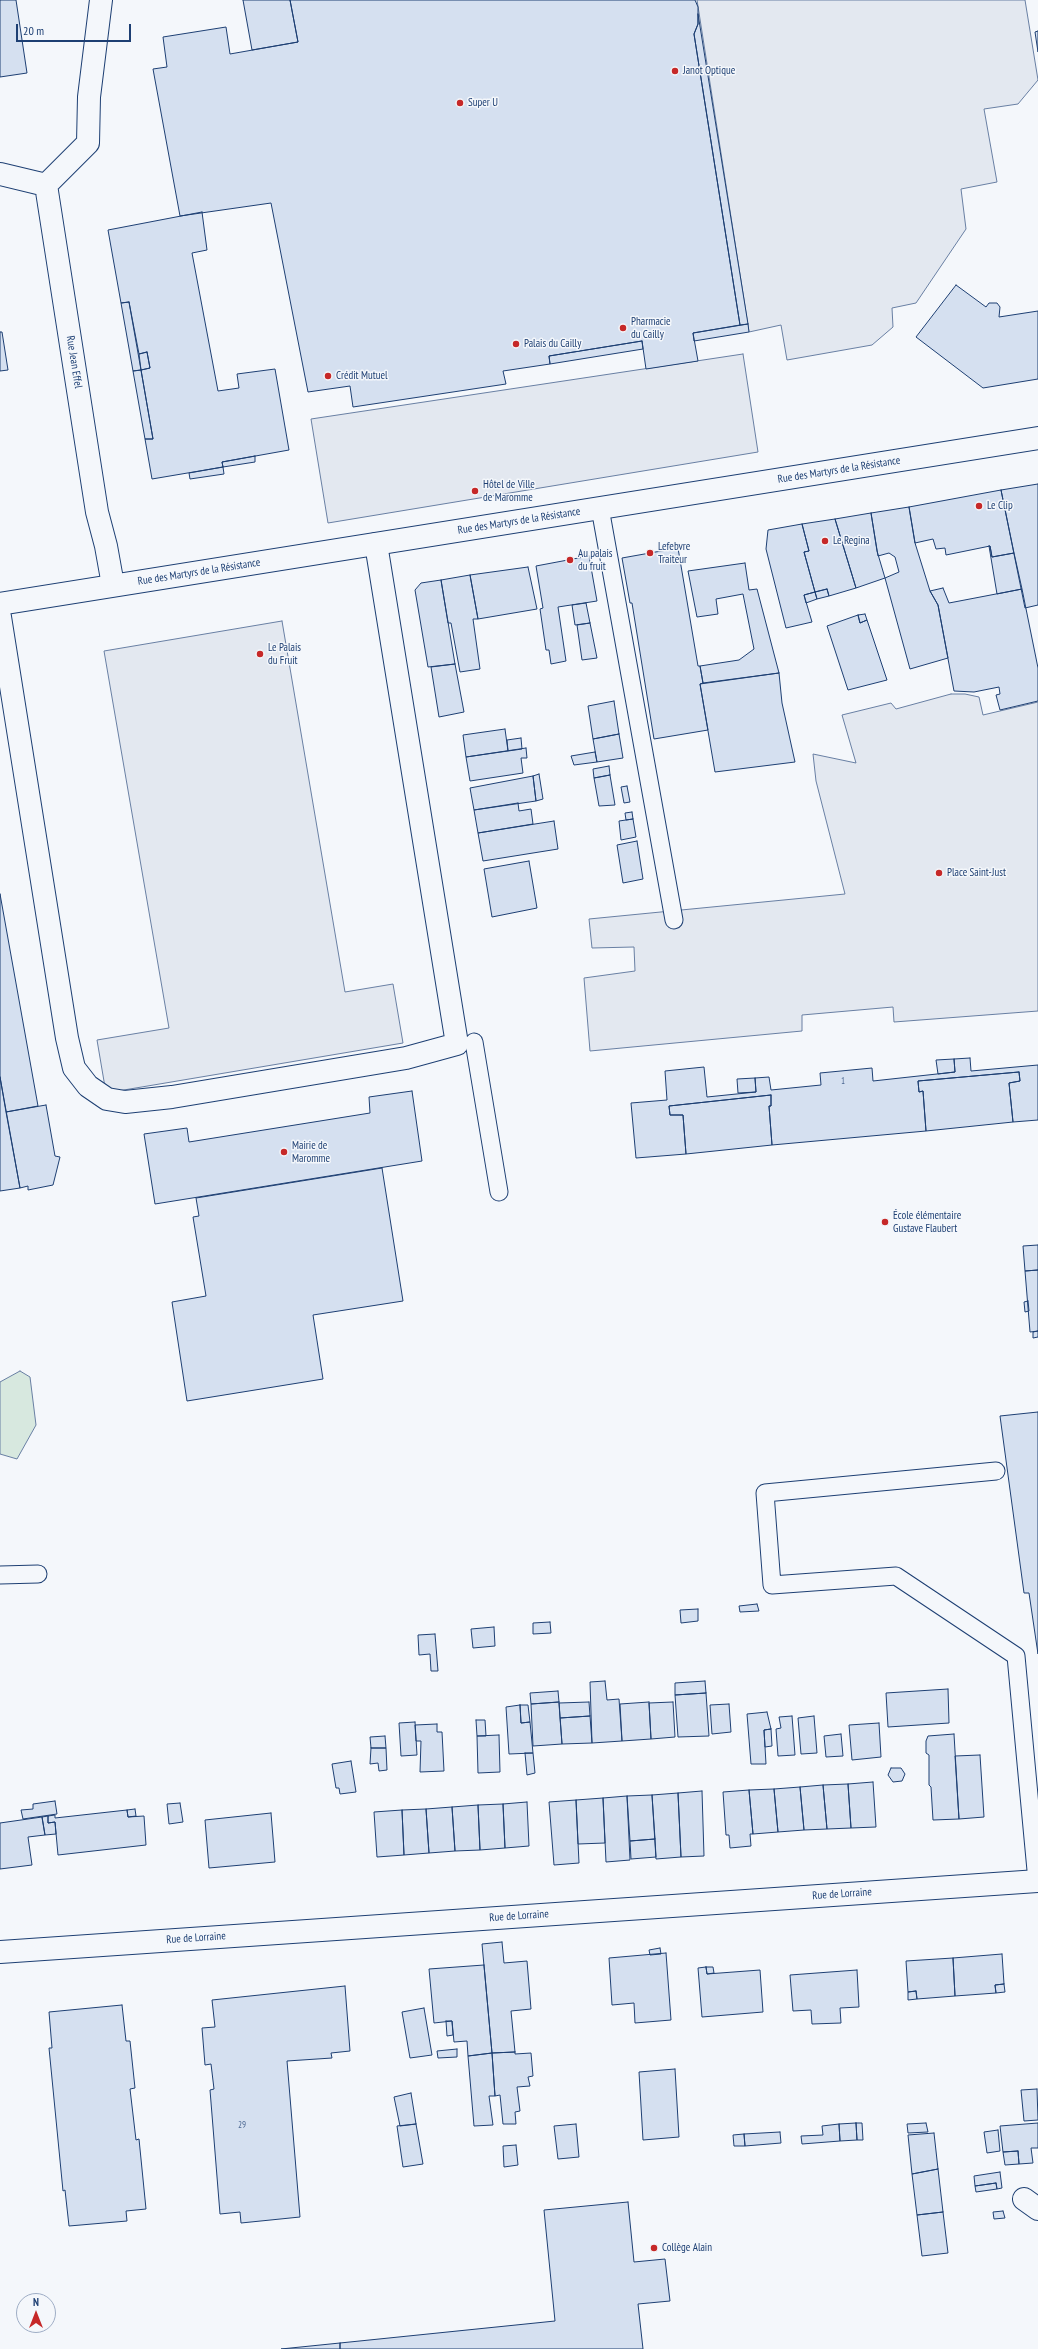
<!DOCTYPE html>
<html>
<head>
<meta charset="utf-8">
<style>
	body { margin:0 }
	#map { position:relative; width:1038px; height:2349px; overflow:hidden; background:#f4f7fb; font-family:"PT Sans Narrow",sans-serif }
	canvas { display:block }
	.north { position:absolute; left:16px; top:2293px; width:40px; height:40px; box-sizing:border-box; background:#f4f7fb; border:1px solid #9eadc5; border-radius:50%; rotate:0deg; font-size:11px; font-weight:700; line-height:16px; text-align:center; color:#1d3f73 }
	.north::after { content:''; display:block; margin:auto; width:14px; height:18px; background:#c62828; clip-path:polygon(50% 0,100% 100%,50% 72%,0 100%) }
	.scale { position:absolute; left:16px; top:24px; width:115px; height:18px; box-sizing:border-box; border:2px solid #1d3f73; border-top:0; padding-left:5px; font-size:12px; line-height:14px; white-space:nowrap; color:#1d3f73; -webkit-text-stroke:3px #f4f7fb; paint-order:stroke }
</style>
</head>
<body>
<div id="map">
<canvas width="1038" height="2349"></canvas>
<div class="north">N</div>
<div class="scale">20 m</div>
</div>
<script>
const c = document.querySelector('canvas').getContext('2d');
c.lineJoin = 'round';
function fill(path, color) { c.fillStyle = color; c.fill(path, 'evenodd'); }
const shape = rows => new Path2D(rows.map(r => 'M' + r).join(''));
function trace(path, color, width, dash) { c.strokeStyle = color; c.lineWidth = width; c.lineCap = dash ? 'butt' : 'round'; c.setLineDash(dash || []); c.stroke(path); }
function label(font, color, halo, rows, align = 'center') {
  c.font = font + ' "PT Sans Narrow",sans-serif'; c.lineWidth = 3; c.setLineDash([]); c.textBaseline = 'middle'; c.strokeStyle = halo; c.fillStyle = color; for (const [text, x, y, turn = 0] of rows) {
    c.save(); c.translate(x, y); c.rotate((+turn || 0) * Math.PI / 180); c.textAlign = isNaN(turn) ? turn : align; if (halo) c.strokeText(text, 0, 0); c.fillText(text, 0, 0); c.restore();
  }
}
const green = shape([
	[20,1371,30,1377,36,1425,17,1459,0,1454,0,1382,20,1371]
]);
fill(green, '#d7e8df');
trace(green, '#687fa3', 1);
const parking = shape([
	[697,0,1025,0,1038,80,1018,104,984,109,997,182,961,189,966,229,916,303,892,308,893,327,872,345,787,360,781,325,749,332,697,0],
	[743,354,758,452,328,523,311,419,743,354],
	[282,621,345,992,393,984,403,1043,106,1093,97,1040,169,1028,104,651,282,621],
	[951,694,965,694,979,697,983,715,1038,702,1038,1011,894,1022,893,1007,802,1015,802,1031,590,1051,584,978,635,971,634,947,592,948,589,919,845,894,816,781,813,754,856,763,842,715,891,703,896,709,951,694]
]);
fill(parking, '#e3e8f0');
trace(parking, '#687fa3', 1);
const building = shape([
	[0,0,16,0,27,73,0,77,0,0],
	[243,0,290,0,298,42,252,50,243,0],
	[290,0,695,0,698,7,698,24,694,34,740,325,693,333,698,361,646,369,642,341,549,356,550,364,503,371,506,384,353,407,350,386,308,392,271,203,180,216,153,69,167,67,163,37,226,27,230,54,298,42,290,0],
	[698,14,748,324,740,325,694,34,698,24,698,14],
	[1038,31,1038,52,1035,32,1038,31],
	[202,212,207,250,192,253,218,391,239,388,237,374,275,369,289,450,222,462,223,467,152,479,145,439,153,439,141,370,150,368,147,352,139,354,129,302,121,303,108,230,202,212],
	[956,285,986,307,989,303,997,303,1000,307,999,317,1038,311,1038,379,983,388,916,337,956,285],
	[129,302,141,370,133,371,121,303,129,302],
	[748,324,749,332,694,341,693,333,748,324],
	[0,332,2,332,8,370,0,371,0,332],
	[642,341,643,349,550,364,549,356,642,341],
	[147,352,150,368,141,370,139,354,147,352],
	[141,370,153,439,145,439,133,371,141,370],
	[255,456,255,462,223,467,222,462,255,456],
	[223,467,224,474,190,479,189,473,223,467],
	[1038,484,1038,605,1025,608,1001,490,1038,484],
	[1001,490,1014,553,992,557,990,546,946,555,945,548,936,549,933,539,915,543,909,507,1001,490],
	[909,507,915,543,930,591,938,605,948,658,910,669,885,578,899,572,895,557,889,553,878,556,871,513,909,507],
	[871,513,877,551,885,578,856,588,835,519,871,513],
	[835,519,856,588,829,596,827,589,815,592,804,552,809,551,802,524,835,519],
	[802,524,809,551,804,552,815,592,804,595,812,622,786,628,766,549,768,530,802,524],
	[989,546,990,546,992,557,1014,553,1022,589,997,594,989,546],
	[678,548,698,666,700,666,703,683,700,684,708,730,654,739,632,603,630,603,622,558,678,548],
	[589,556,597,601,558,607,566,661,551,664,549,650,546,650,540,609,543,608,536,566,589,556],
	[745,563,749,590,757,589,779,673,703,683,700,666,739,660,754,649,743,594,716,599,718,614,697,617,688,571,745,563],
	[528,567,537,609,478,619,470,575,528,567],
	[470,575,478,619,473,619,480,669,460,672,451,623,448,623,441,580,470,575],
	[441,580,455,664,428,667,415,590,421,583,441,580],
	[943,588,949,603,1022,589,1038,668,1038,701,1000,710,996,695,1000,694,999,687,974,692,954,691,938,605,930,591,943,588],
	[827,589,829,596,817,599,815,592,827,589],
	[815,592,817,599,806,603,804,595,815,592],
	[586,603,590,623,575,625,572,605,586,603],
	[865,614,867,620,860,623,858,615,865,614],
	[858,615,860,623,867,620,887,680,848,690,827,626,858,615],
	[590,623,597,658,582,660,577,625,590,623],
	[455,664,464,712,439,717,431,667,455,664],
	[779,673,782,703,795,762,715,772,700,684,779,673],
	[614,701,619,734,593,739,588,706,614,701],
	[505,729,508,751,466,757,463,735,505,729],
	[619,734,623,758,597,762,593,739,619,734],
	[521,738,522,749,508,751,507,740,521,738],
	[526,748,527,758,521,758,523,773,470,781,466,757,526,748],
	[595,752,597,762,574,765,571,756,595,752],
	[609,766,610,775,594,778,593,769,609,766],
	[539,774,543,799,536,801,533,776,539,774],
	[610,775,615,805,599,806,594,778,610,775],
	[533,776,536,801,474,810,470,788,533,776],
	[627,786,630,802,624,803,621,787,627,786],
	[518,803,519,811,531,809,533,824,478,833,474,810,518,803],
	[632,812,633,819,626,820,625,813,632,812],
	[633,819,636,837,621,840,619,821,633,819],
	[554,821,558,849,483,861,478,833,554,821],
	[637,841,643,879,623,883,617,845,637,841],
	[529,861,537,908,492,917,484,869,529,861],
	[0,894,38,1106,6,1112,0,1077,0,894],
	[970,1058,971,1071,1038,1065,1038,1120,1013,1122,1009,1083,1020,1081,1019,1072,918,1081,919,1092,923,1091,926,1131,772,1145,769,1106,771,1106,771,1095,669,1106,670,1115,683,1115,686,1154,636,1158,631,1103,667,1100,665,1071,704,1067,707,1097,756,1092,755,1078,769,1077,771,1090,821,1085,820,1073,872,1068,873,1081,955,1072,954,1059,970,1058],
	[954,1059,955,1072,938,1074,936,1060,954,1059],
	[1019,1072,1020,1081,1009,1083,1013,1122,926,1131,923,1091,919,1092,918,1081,1019,1072],
	[0,1077,20,1188,0,1191,0,1077],
	[755,1078,756,1092,738,1093,737,1079,755,1078],
	[412,1091,422,1161,155,1204,144,1134,187,1128,189,1142,370,1113,369,1097,412,1091],
	[771,1095,771,1106,769,1106,772,1145,686,1154,683,1115,670,1115,669,1106,771,1095],
	[46,1105,55,1156,60,1157,53,1185,28,1190,28,1186,20,1188,6,1112,46,1105],
	[382,1168,403,1301,313,1315,323,1379,187,1401,172,1302,206,1296,193,1217,199,1216,196,1198,382,1168],
	[1038,1245,1038,1270,1025,1271,1023,1246,1038,1245],
	[1038,1270,1038,1331,1030,1332,1025,1271,1038,1270],
	[1028,1301,1029,1311,1025,1312,1024,1302,1028,1301],
	[1038,1331,1038,1337,1033,1338,1033,1332,1038,1331],
	[1038,1412,1038,1654,1029,1593,1024,1593,1000,1416,1038,1412],
	[757,1604,759,1611,740,1612,739,1606,757,1604],
	[698,1609,698,1621,681,1623,680,1610,698,1609],
	[550,1622,551,1633,533,1634,533,1623,550,1622],
	[494,1627,495,1646,473,1648,471,1629,494,1627],
	[435,1634,438,1671,431,1671,430,1654,419,1655,418,1635,435,1634],
	[605,1681,607,1700,619,1699,622,1741,592,1743,590,1682,605,1681],
	[705,1681,706,1693,675,1695,675,1683,705,1681],
	[948,1689,949,1723,888,1727,886,1693,948,1689],
	[558,1691,559,1702,531,1704,530,1693,558,1691],
	[706,1693,709,1736,678,1737,675,1695,706,1693],
	[559,1702,562,1744,533,1746,531,1704,559,1702],
	[589,1702,590,1716,560,1718,559,1703,589,1702],
	[649,1702,651,1739,622,1741,620,1704,649,1702],
	[673,1702,675,1737,651,1739,649,1703,673,1702],
	[729,1704,731,1732,712,1734,710,1705,729,1704],
	[520,1705,528,1705,530,1722,521,1723,520,1705],
	[520,1705,521,1723,530,1722,533,1753,509,1754,506,1707,520,1705],
	[767,1712,771,1729,764,1730,766,1764,751,1764,747,1714,767,1712],
	[590,1716,592,1743,562,1744,560,1718,590,1716],
	[792,1716,795,1755,778,1756,776,1729,781,1728,779,1717,792,1716],
	[814,1716,817,1753,801,1754,798,1718,814,1716],
	[476,1720,485,1720,486,1736,477,1736,476,1720],
	[415,1722,417,1755,401,1756,399,1723,415,1722],
	[879,1723,881,1757,852,1760,849,1725,879,1723],
	[437,1724,437,1732,442,1732,444,1771,420,1772,421,1741,416,1741,415,1725,437,1724],
	[771,1729,772,1746,765,1747,764,1730,771,1729],
	[841,1734,843,1756,826,1757,824,1736,841,1734],
	[954,1734,959,1819,933,1820,931,1787,929,1785,929,1755,926,1753,926,1741,928,1736,954,1734],
	[499,1735,500,1772,478,1773,477,1736,499,1735],
	[385,1736,386,1748,371,1748,370,1737,385,1736],
	[371,1748,386,1748,387,1770,379,1771,378,1763,370,1764,371,1748],
	[525,1753,533,1753,535,1773,527,1775,525,1753],
	[980,1755,984,1817,959,1819,955,1756,980,1755],
	[351,1761,356,1792,340,1794,339,1788,336,1788,332,1764,351,1761],
	[891,1768,901,1768,905,1774,902,1781,893,1782,888,1775,891,1768],
	[873,1782,876,1827,851,1828,848,1784,873,1782],
	[848,1784,851,1828,827,1829,823,1785,848,1784],
	[823,1785,827,1829,804,1830,800,1787,823,1785],
	[800,1787,804,1830,778,1832,774,1789,800,1787],
	[774,1789,778,1832,753,1834,749,1790,774,1789],
	[749,1790,753,1834,750,1834,751,1846,730,1848,729,1835,726,1835,723,1792,749,1790],
	[702,1791,704,1856,681,1857,678,1793,702,1791],
	[678,1793,681,1857,656,1859,652,1795,678,1793],
	[652,1795,655,1839,630,1841,627,1796,652,1795],
	[627,1796,630,1860,606,1862,603,1798,627,1796],
	[603,1798,605,1843,578,1844,576,1800,603,1798],
	[576,1800,579,1863,554,1865,549,1802,576,1800],
	[55,1801,57,1814,23,1819,21,1810,33,1809,33,1804,55,1801],
	[527,1802,529,1846,505,1848,503,1804,527,1802],
	[180,1803,183,1822,169,1824,167,1804,180,1803],
	[503,1804,505,1848,480,1850,478,1805,503,1804],
	[478,1805,480,1850,455,1851,452,1807,478,1805],
	[452,1807,455,1851,429,1853,426,1809,452,1807],
	[135,1809,136,1816,128,1817,127,1810,135,1809],
	[426,1809,429,1853,404,1855,402,1810,426,1809],
	[127,1810,128,1817,144,1816,146,1845,58,1855,55,1822,48,1823,48,1816,55,1815,55,1818,127,1810],
	[402,1810,404,1855,377,1857,374,1812,402,1810],
	[271,1813,275,1862,209,1868,205,1820,271,1813],
	[48,1816,48,1823,55,1822,56,1834,45,1835,42,1817,48,1816],
	[42,1817,45,1835,28,1837,32,1865,0,1869,0,1823,42,1817],
	[655,1839,656,1857,631,1859,630,1841,655,1839],
	[502,1942,504,1963,527,1961,531,2009,511,2011,515,2052,492,2053,482,1944,502,1942],
	[660,1948,661,1954,650,1955,649,1950,660,1948],
	[666,1953,671,2020,635,2023,634,2003,612,2005,609,1958,666,1953],
	[1002,1954,1004,1984,995,1985,996,1993,955,1996,953,1958,1002,1954],
	[953,1958,955,1996,917,1999,916,1991,908,1992,906,1961,953,1958],
	[484,1965,492,2053,468,2056,467,2041,454,2042,452,2021,434,2023,429,1969,484,1965],
	[706,1967,713,1967,714,1973,707,1974,706,1967],
	[706,1967,707,1974,760,1970,763,2012,702,2017,698,1968,706,1967],
	[857,1970,859,2007,840,2008,841,2023,812,2024,811,2010,793,2011,790,1975,857,1970],
	[1004,1984,1005,1992,996,1993,995,1985,1004,1984],
	[345,1986,350,2051,331,2053,332,2058,287,2061,300,2217,241,2223,240,2212,220,2214,210,2090,214,2089,211,2064,205,2065,202,2028,215,2027,212,2000,345,1986],
	[916,1991,917,1999,908,2000,908,1992,916,1991],
	[122,2005,126,2041,130,2041,135,2088,130,2089,136,2140,139,2139,146,2209,126,2211,127,2221,69,2226,65,2190,63,2191,49,2048,52,2048,49,2012,122,2005],
	[424,2008,432,2055,410,2058,402,2012,424,2008],
	[446,2021,452,2021,453,2035,447,2036,446,2021],
	[457,2049,457,2057,438,2058,437,2051,457,2049],
	[515,2052,515,2054,531,2053,533,2076,528,2077,530,2086,517,2087,520,2111,515,2112,516,2124,503,2124,500,2095,495,2096,492,2053,515,2052],
	[492,2053,495,2096,489,2096,493,2125,474,2126,468,2056,492,2053],
	[675,2069,679,2137,643,2140,639,2072,675,2069],
	[1037,2089,1038,2120,1024,2121,1021,2090,1037,2089],
	[411,2093,416,2124,400,2126,394,2097,411,2093],
	[856,2123,857,2140,840,2141,839,2124,856,2123],
	[856,2123,862,2123,863,2140,857,2140,856,2123],
	[926,2123,928,2132,908,2133,907,2124,926,2123],
	[1038,2123,1038,2148,1031,2148,1033,2163,1019,2164,1018,2151,1003,2152,1000,2126,1038,2123],
	[416,2124,423,2164,403,2167,397,2126,416,2124],
	[576,2124,579,2157,558,2159,554,2126,576,2124],
	[839,2124,840,2141,802,2144,801,2136,823,2135,822,2126,839,2124],
	[998,2130,1000,2151,987,2153,984,2132,998,2130],
	[780,2132,781,2143,745,2146,744,2134,780,2132],
	[934,2133,938,2169,912,2174,908,2135,934,2133],
	[744,2134,745,2146,734,2146,733,2135,744,2134],
	[516,2145,518,2165,504,2167,503,2146,516,2145],
	[1018,2151,1019,2164,1005,2165,1003,2152,1018,2151],
	[938,2169,943,2212,917,2215,912,2174,938,2169],
	[1000,2172,1002,2188,997,2189,996,2183,975,2186,974,2176,1000,2172],
	[996,2183,997,2189,976,2192,975,2186,996,2183],
	[628,2202,634,2262,665,2259,670,2301,638,2304,643,2349,340,2349,340,2343,555,2321,544,2210,628,2202],
	[1003,2211,1005,2218,994,2219,993,2212,1003,2211],
	[943,2212,948,2253,922,2256,917,2215,943,2212],
	[340,2343,340,2349,281,2349,340,2343]
]);
fill(building, '#d5e0f0');
trace(building, '#1d3f73', 1);
const service = shape([
	[600,508,674,920],
	[474,1042,499,1192],
	[996,1471,765,1493,772,1585,896,1576,1016,1656,1037,1881],
	[0,1575,38,1574]
]);
const minor = shape([
	[0,174,46,185,97,512,106,546,113,585],
	[46,185,88,143,89,97,101,0],
	[0,617,67,1038,74,1068,88,1086,107,1099,125,1102,172,1097,406,1058,457,1044,376,544],
	[0,1952,1038,1881],
	[1024,2199,1038,2209]
]);
const primary = shape([
	[0,604,1038,438]
]);
trace(service, '#1d3f73', 19);
trace(minor, '#1d3f73', 24);
trace(primary, '#1d3f73', 24);
trace(service, '#f4f7fb', 17);
trace(minor, '#f4f7fb', 22);
trace(primary, '#f4f7fb', 22);
for (const [x, y, r, color] of [
	[675,71,4,"#c62828"],
	[460,103,4,"#c62828"],
	[623,328,4,"#c62828"],
	[516,344,4,"#c62828"],
	[328,376,4,"#c62828"],
	[475,491,4,"#c62828"],
	[979,506,4,"#c62828"],
	[825,541,4,"#c62828"],
	[650,553,4,"#c62828"],
	[570,560,4,"#c62828"],
	[260,654,4,"#c62828"],
	[939,873,4,"#c62828"],
	[284,1152,4,"#c62828"],
	[885,1222,4,"#c62828"],
	[654,2248,4,"#c62828"]
]) { const dot = new Path2D(); dot.arc(x, y, r, 0, 2 * Math.PI); c.fillStyle = color; c.fill(dot); trace(dot, '#f4f7fb', 1.5); }
label('9px', '#4b6792', null, [
	["1",843,1081],
	["29",242,2125]
]);
label('11px', '#1d3f73', '#f4f7fb', [
	["Janot Optique",683,71],
	["Super U",468,103],
	["Pharmacie",631,322],
	["du Cailly",631,335],
	["Palais du Cailly",524,344],
	["Crédit Mutuel",336,376],
	["Hôtel de Ville",483,485],
	["de Maromme",483,498],
	["Le Clip",987,506],
	["Le Regina",833,541],
	["Lefebvre",658,547],
	["Traiteur",658,560],
	["Au palais",578,554],
	["du fruit",578,567],
	["Le Palais",268,648],
	["du Fruit",268,661],
	["Place Saint-Just",947,873],
	["Mairie de",292,1146],
	["Maromme",292,1159],
	["École élémentaire",893,1216],
	["Gustave Flaubert",893,1229],
	["Collège Alain",662,2248]
], 'left');
label('11px', '#1d3f73', '#f4f7fb', [
	["Rue Jean Effel",74,362,81],
	["Rue des Martyrs de la Résistance",839,470,-9],
	["Rue des Martyrs de la Résistance",519,521,-9],
	["Rue des Martyrs de la Résistance",199,572,-9],
	["Rue de Lorraine",842,1894,-4],
	["Rue de Lorraine",519,1916,-4],
	["Rue de Lorraine",196,1938,-4]
]);
</script>
</body>
</html>
